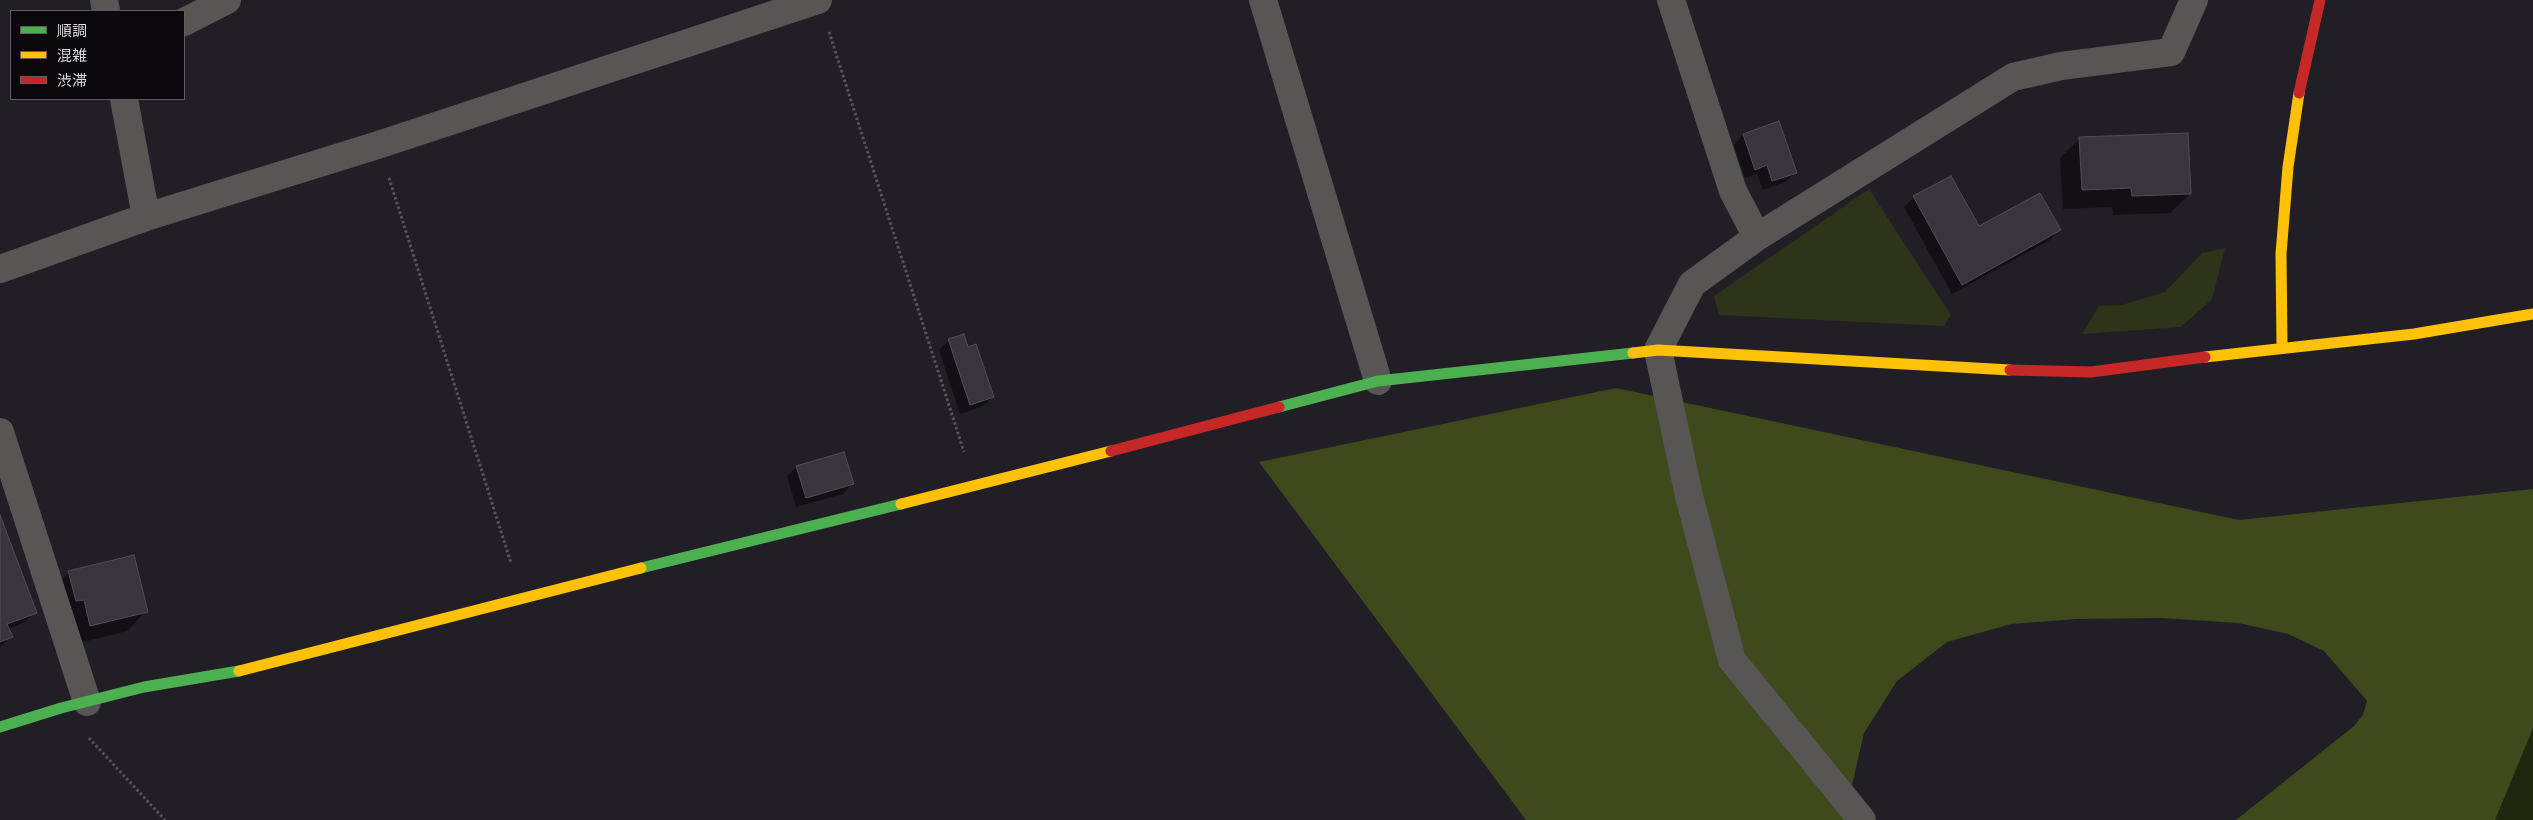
<!DOCTYPE html>
<html>
<head>
<meta charset="utf-8">
<style>
	body { margin:0 }
	#map { position:relative; width:2533px; height:820px; overflow:hidden; background:#221e26; font-family:"Asap Condensed","Noto Sans JP",sans-serif }
	canvas { display:block }
	.legend { position:absolute; left:10px; top:10px; width:175px; height:90px; box-sizing:border-box; background:#0b070d; border:1px solid #605b63; margin:0; padding:6px 9px; list-style:none; font-size:15px; color:#dfd9e4 }
	.legend li { display:flex; align-items:center; gap:10px; height:25px }
	.legend b { width:25px; border:1px solid #605b63 }
</style>
</head>
<body>
<div id="map">
<canvas width="2533" height="820"></canvas>
<ul class="legend">
<li><b style="height:6px;background:#4caf50"></b>順調</li>
<li><b style="height:6px;background:#ffc107"></b>混雑</li>
<li><b style="height:6px;background:#c62828"></b>渋滞</li>
</ul>
</div>
<script>
const c = document.querySelector('canvas').getContext('2d');
c.lineJoin = 'round';
function fill(path, color) { c.fillStyle = color; c.fill(path, 'evenodd'); }
const shape = rows => new Path2D(rows.map(r => 'M' + r).join(''));
function trace(path, color, width, dash) { c.strokeStyle = color; c.lineWidth = width; c.lineCap = dash ? 'butt' : 'round'; c.setLineDash(dash || []); c.stroke(path); }
fill(shape([
	[1869,189,1951,315,1944,326,1719,315,1714,296],
	[2225,248,2212,299,2181,327,2082,334,2099,306,2122,305,2165,292,2202,253]
]), '#2d341a');
fill(shape([
	[1616,388,2239,520,2533,489,2533,820,2236,820,2354,726,2363,715,2367,701,2324,651,2288,634,2238,623,2161,618,2077,619,2011,624,1947,642,1897,681,1864,733,1844,820,1526,820,1259,462]
]), '#3e491c');
fill(shape([
	[1743,135,1795,173,1785,182,1763,190,1757,174,1745,178,1734,145],
	[2080,138,2190,194,2170,213,2113,215,2112,207,2063,209,2060,158],
	[1914,197,1979,227,2059,230,2050,240,1952,294,1904,207],
	[949,340,993,397,983,406,960,414,939,350],
	[797,467,852,484,843,494,796,507,787,476],
	[0,519,35,612,25,622,8,629,11,637,0,647],
	[69,572,146,611,127,631,71,645,50,591],
	[2533,728,2533,820,2495,820]
]), '#0007');
const building = shape([
	[1779,121,1797,173,1772,181,1767,165,1755,170,1743,134,1779,121],
	[2188,133,2191,194,2132,196,2131,188,2082,190,2079,137,2188,133],
	[1951,176,1979,226,2040,193,2061,230,1962,285,1913,196,1951,176],
	[964,334,968,347,976,344,994,397,970,405,948,339,964,334],
	[844,452,854,484,806,498,796,466,844,452],
	[0,515,37,613,7,624,13,637,0,642,0,515],
	[134,555,148,612,90,626,84,600,76,601,68,571,134,555]
]);
fill(building, '#39353c');
trace(building, '#524e56', 1);
trace(shape([
	[829,32,964,452],
	[389,178,511,563],
	[89,738,165,820]
]), '#585556', 3, [2.5, 2.5]);
trace(shape([
	[104,0,106,11],
	[1263,0,1378,381],
	[1671,0,1733,191,1757,237],
	[184,22,227,0],
	[124,99,146,217],
	[0,269,146,217,378,145,818,0],
	[0,432,87,702],
	[1862,820,1732,660,1689,496,1658,350,1692,284,1757,237,2013,77,2061,66,2171,52,2194,0]
]), '#585555', 28);
trace(shape([
	[1279,407,1378,381,1633,353],
	[641,568,901,504],
	[0,727,61,708,144,687,239,671]
]), '#4caf50', 11);
trace(shape([
	[2282,347,2281,254,2288,167,2299,93],
	[1633,353,1658,350,2010,370],
	[2205,357,2414,334,2533,314],
	[901,504,1111,451],
	[239,671,641,568]
]), '#ffc107', 11);
trace(shape([
	[2299,93,2320,0],
	[2010,370,2091,372,2205,357],
	[1111,451,1279,407]
]), '#c62828', 11);
</script>
</body>
</html>
